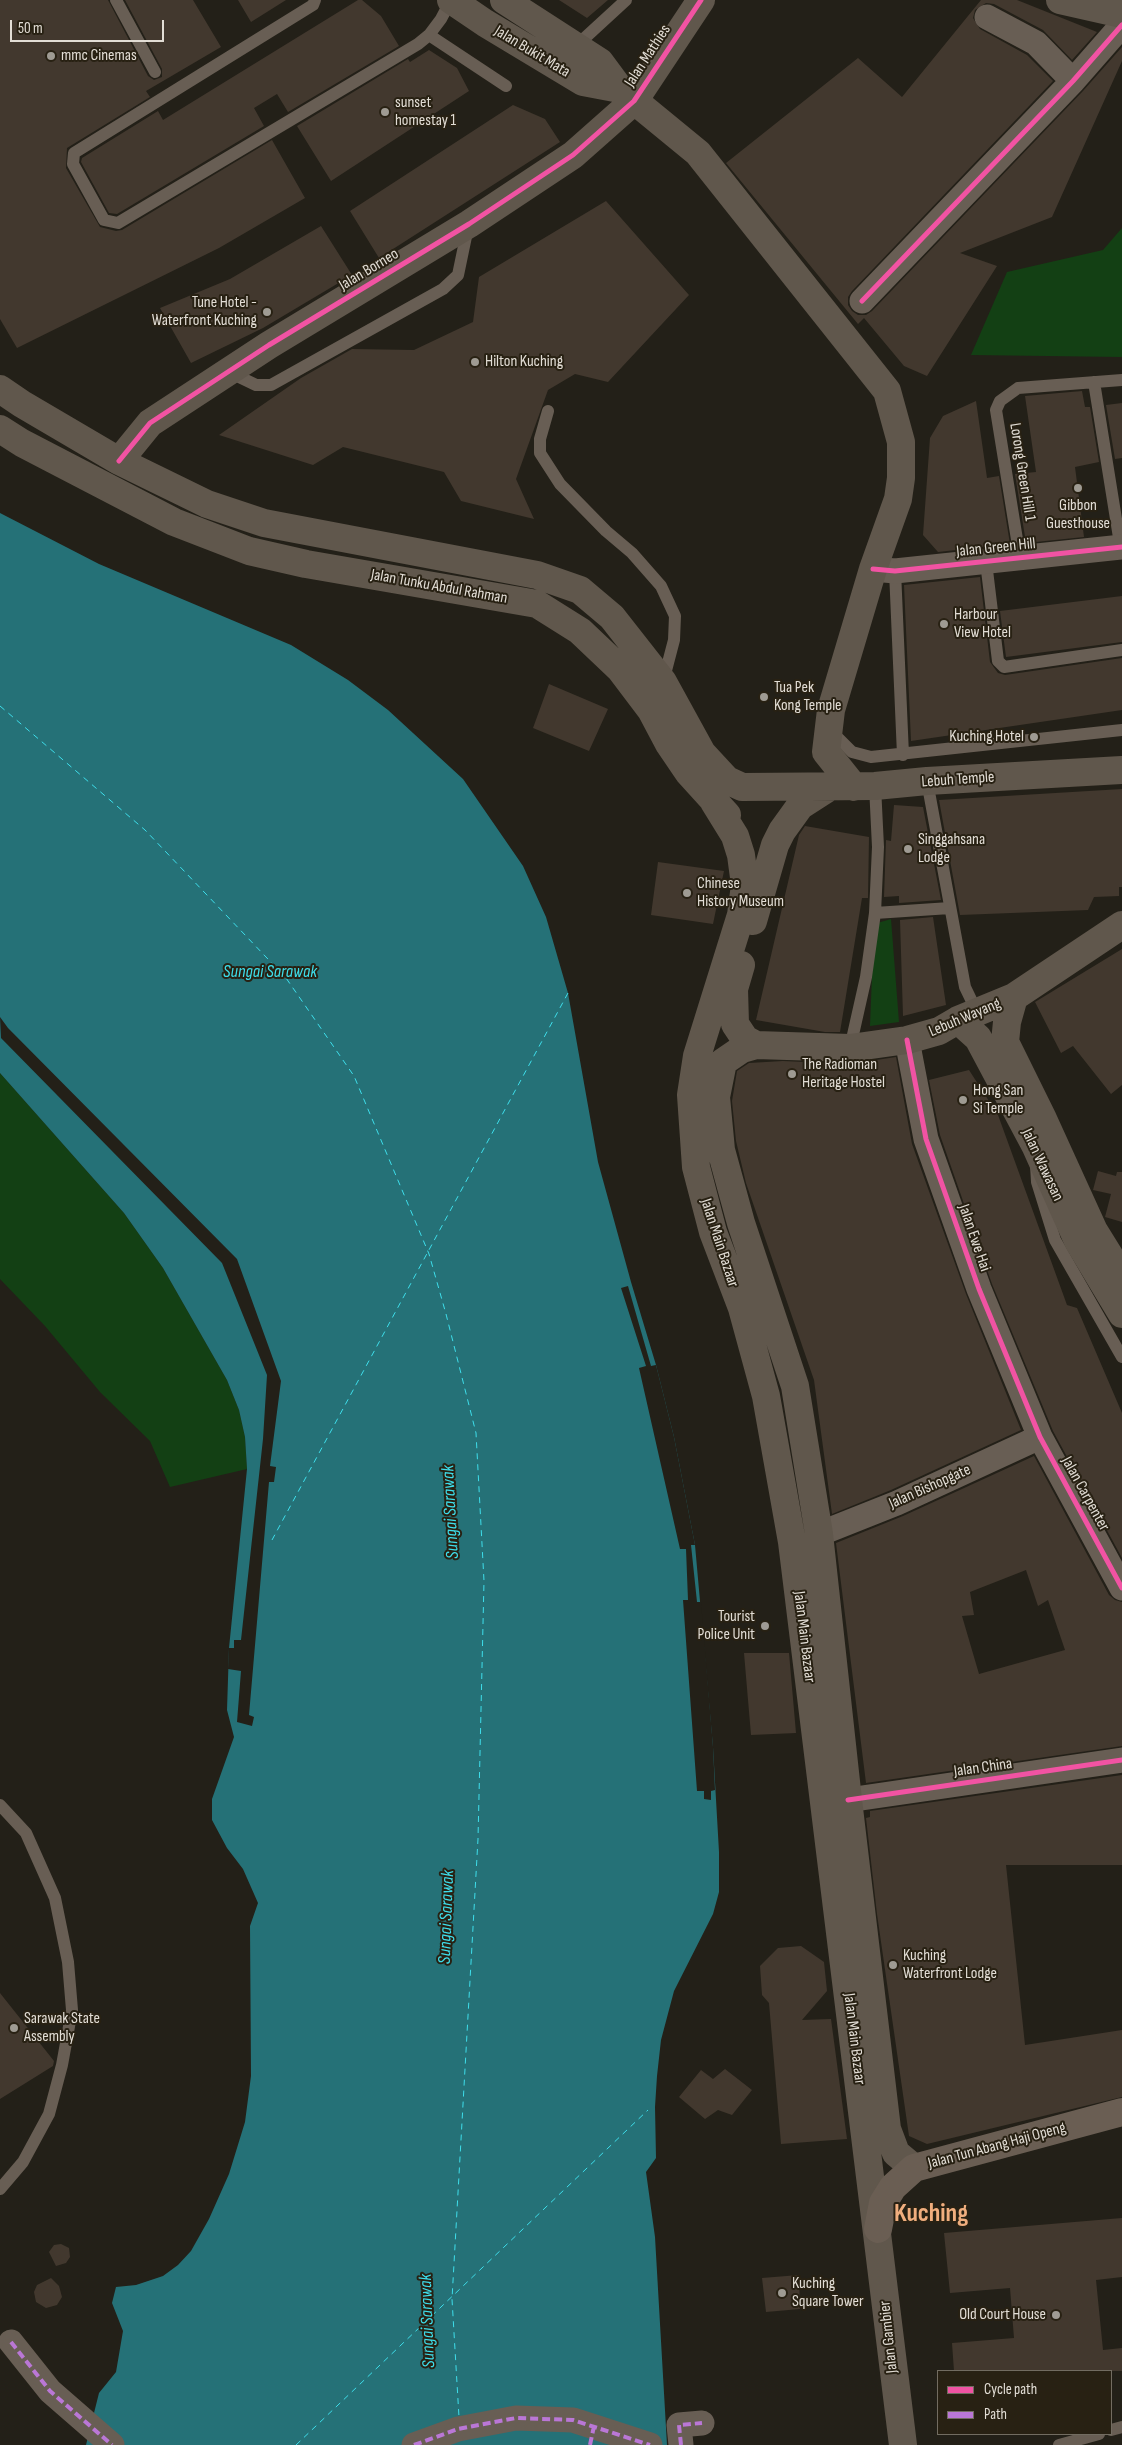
<!DOCTYPE html>
<html>
<head>
<meta charset="utf-8">
<style>
	body { margin:0 }
	#map { position:relative; width:1122px; height:2445px; overflow:hidden; background:#232018; font-family:"Sofia Sans Condensed",sans-serif }
	canvas { display:block }
	.legend { position:absolute; left:937px; top:2370px; width:175px; height:65px; box-sizing:border-box; background:#282113; border:1px solid #726c61; margin:0; padding:6px 9px; list-style:none; font-size:15px; color:#e2ddd5 }
	.legend li { display:flex; align-items:center; gap:10px; height:25px }
	.legend b { width:25px; border:1px solid #726c61 }
	.scale { position:absolute; left:10px; top:20px; width:154px; height:22px; box-sizing:border-box; border:2px solid #e2ddd5; border-top:0; padding-left:6px; font-size:15px; line-height:18px; white-space:nowrap; color:#e2ddd5; -webkit-text-stroke:4px #282113; paint-order:stroke }
</style>
</head>
<body>
<div id="map">
<canvas width="1122" height="2445"></canvas>
<ul class="legend">
<li><b style="height:6px;background:#f153a3"></b>Cycle path</li>
<li><b style="height:6px;background:#ba77d6"></b>Path</li>
</ul>
<div class="scale">50 m</div>
</div>
<script>
const c = document.querySelector('canvas').getContext('2d');
c.lineJoin = 'round';
function fill(path, color) { c.fillStyle = color; c.fill(path, 'evenodd'); }
const shape = rows => new Path2D(rows.map(r => 'M' + r).join(''));
function trace(path, color, width, dash) { c.strokeStyle = color; c.lineWidth = width; c.lineCap = dash ? 'butt' : 'round'; c.setLineDash(dash || []); c.stroke(path); }
function label(font, color, halo, rows, align = 'center') {
  c.font = font + ' "Sofia Sans Condensed",sans-serif'; c.lineWidth = 4; c.setLineDash([]); c.textBaseline = 'middle'; c.strokeStyle = halo; c.fillStyle = color; for (const [text, x, y, turn = 0] of rows) {
    c.save(); c.translate(x, y); c.rotate((+turn || 0) * Math.PI / 180); c.textAlign = isNaN(turn) ? turn : align; if (halo) c.strokeText(text, 0, 0); c.fillText(text, 0, 0); c.restore();
  }
}
fill(shape([
	[1122,228,1122,357,971,355,1007,272,1103,250],
	[891,919,899,1022,870,1026,874,924],
	[0,1073,124,1213,163,1268,227,1380,239,1410,245,1437,247,1469,170,1487,150,1441,100,1392,45,1326,0,1279]
]), '#134014');
fill(shape([
	[0,513,99,564,291,645,348,680,388,710,463,779,523,866,546,917,568,993,598,1162,631,1282,656,1365,674,1437,695,1545,713,1747,719,1852,719,1892,713,1914,674,1991,661,2040,657,2076,655,2107,656,2158,646,2172,655,2237,667,2445,86,2445,99,2393,116,2372,123,2331,112,2303,116,2287,136,2285,163,2276,178,2265,191,2251,209,2219,229,2174,245,2122,251,2076,250,1926,258,1903,243,1869,227,1848,212,1820,212,1799,234,1737,227,1710,229,1648,247,1469,245,1437,239,1410,227,1380,163,1268,124,1213,0,1073]
]), '#257177');
fill(shape([
	[0,1017,8,1028,237,1259,281,1381,270,1466,276,1467,274,1482,269,1482,249,1715,254,1717,252,1726,237,1722,241,1671,228,1669,229,1648,234,1648,234,1640,241,1640,263,1439,267,1375,222,1263,1,1038],
	[628,1286,651,1366,656,1365,674,1437,695,1545,691,1545,697,1602,701,1602,713,1747,715,1790,711,1791,711,1800,704,1799,704,1791,697,1791,683,1600,688,1600,686,1549,680,1549,639,1368,646,1366,621,1288]
]), '#232018');
trace(shape([
	[0,706,145,830,286,978,354,1076,429,1254,446,1314,476,1433,484,1581,478,1839,452,2299,459,2417],
	[272,1540,568,993],
	[296,2445,648,2110]
]), '#3edeeb', 1, [6, 5]);
fill(shape([
	[0,0,108,0,148,76,154,80,162,77,162,69,125,0,193,0,221,47,146,91,150,97,67,148,66,168,100,227,116,231,122,230,272,140,305,198,219,248,17,348,0,319],
	[238,0,286,0,251,22],
	[358,0,362,0,381,16,399,46,288,112,277,94,254,108,264,126,117,214,109,213,81,162,82,158,158,111,163,120],
	[559,0,608,0,587,18],
	[981,0,1017,0,1097,32,1072,60,1043,30,994,4,986,3,975,10,973,18,980,29,1027,55,1053,81,852,291,848,297,848,305,852,311,858,315,866,315,872,311,1083,91,1122,47,1122,61,1052,217,960,253,997,266,927,376,904,366,864,318,858,324,726,163,858,58,902,97],
	[429,50,457,68,469,91,331,181,297,126,408,59,410,62],
	[513,105,545,119,560,142,379,258,350,211],
	[606,201,689,295,608,382,575,374,548,390,516,479,534,519,461,501,444,472,343,447,313,465,219,435,301,378,352,349,414,350,473,322,479,277],
	[321,226,352,275,263,328,191,363,160,308,230,279],
	[1082,391,1085,407,1090,407,1099,462,1075,467,1084,537,1026,543,1015,474,1036,472,1025,396],
	[976,401,987,478,999,476,1010,544,938,552,923,535,930,438,943,416],
	[1122,403,1122,458,1115,459,1106,405],
	[980,577,990,662,998,673,1005,675,1122,658,1122,710,911,741,904,585],
	[1122,596,1122,642,1006,657,1000,611],
	[549,684,608,709,589,751,533,728],
	[1122,789,1122,887,1119,887,1119,896,1094,897,1088,910,960,915,939,800],
	[894,805,923,807,941,900,899,903,899,896,884,897,886,840,891,841],
	[805,826,869,837,868,898,862,898,840,1032,825,1032,756,1020,799,835],
	[658,862,724,871,713,924,651,915],
	[933,917,946,1005,903,1016,900,920],
	[1122,949,1122,1085,1111,1094,1073,1046,1061,1053,1035,1002],
	[896,1057,912,1144,966,1294,1021,1430,891,1490,832,1514,814,1380,746,1183,736,1141,732,1101,737,1071,749,1063,783,1061,850,1064],
	[969,1070,998,1115,1067,1305,1077,1308,1122,1413,1122,1558,1053,1431,992,1284,940,1135,929,1080],
	[1098,1171,1116,1176,1117,1172,1122,1172,1122,1222,1105,1217,1111,1194,1093,1190],
	[1034,1456,1109,1595,1115,1600,1122,1602,1122,1746,866,1783,836,1543,903,1516],
	[1026,1570,1038,1606,1048,1600,1065,1650,979,1674,962,1616,974,1615,970,1592],
	[744,1653,789,1653,796,1733,751,1735],
	[1122,1775,1122,1865,1006,1865,1025,2045,1122,2030,1122,2097,927,2144,909,2136,877,1914,866,1818,870,1817,870,1811],
	[801,1946,824,1962,827,1991,802,2020,831,2019,847,2139,781,2144,769,2003,762,1995,760,1966,778,1948],
	[0,1993,54,2061,53,2066,0,2099],
	[725,2069,752,2090,732,2115,718,2110,705,2119,679,2097,701,2070,713,2079],
	[1122,2218,1122,2277,1096,2280,1103,2350,1122,2348,1122,2371,954,2371,952,2343,1014,2338,1010,2288,950,2293,944,2233],
	[61,2244,69,2248,70,2257,66,2263,56,2266,49,2252,54,2245],
	[799,2275,800,2309,766,2312,762,2278],
	[51,2278,59,2286,62,2297,57,2305,46,2308,36,2302,34,2292,37,2285]
]), '#42382e');
trace(shape([
	[116,0,155,72],
	[315,0,313,5,74,153,73,164,104,220,118,223,418,44,429,35,441,19,451,0],
	[429,35,506,86],
	[576,46,626,0],
	[229,372,256,385,271,385,443,289,458,275,468,227],
	[1094,382,1121,550],
	[548,411,540,439,540,453,560,484,606,531,632,553,661,586,675,616,674,640,663,682],
	[1020,558,996,410,1000,401,1018,388,1122,380],
	[986,562,998,661,1004,667,1122,650],
	[895,571,903,755],
	[830,730,852,752,871,757,1122,730],
	[927,781,965,987,977,1012],
	[875,913,950,908],
	[850,1048,866,977,875,913,878,847,875,786],
	[1036,1165,1037,1182,1055,1240,1122,1357],
	[0,1805,26,1833,55,1898,68,1962,72,2010,62,2065,49,2114,23,2162,0,2189],
	[1111,2430,1122,2427],
	[1059,2445,1099,2434]
]), '#685e54', 12);
trace(shape([
	[987,17,1036,43,1073,81],
	[862,301,1073,81,1122,25],
	[873,569,895,571,1122,547],
	[907,1040,926,1139,979,1289,1040,1437,1122,1588],
	[819,1534,897,1503,1040,1437],
	[848,1800,1122,1760],
	[11,2342,50,2391,112,2445],
	[414,2445,458,2429,516,2418,573,2420,650,2445],
	[681,2445,679,2425,702,2423]
]), '#685e54', 25);
trace(shape([
	[451,0,485,23,583,82,620,89],
	[504,0,600,62,620,89,698,153,887,391,901,442,901,478,898,499,873,569,831,710,826,752,854,787],
	[1060,0,1122,14],
	[0,389,22,404,119,461,207,504,264,523,537,575,580,590,612,617,663,682,702,753,727,780,742,787,875,786,927,781,1122,770],
	[0,429,22,443,174,522,249,551,306,564,537,604,580,631,620,669,651,710,669,744,688,772,727,815],
	[119,461,150,423,269,345,469,224,573,155,634,101,701,0],
	[714,802,735,836,741,855,745,885,741,915,697,1056,691,1095,696,1167,713,1232,742,1308,766,1396,792,1542,903,2445],
	[753,921,775,845,782,831,800,806,828,788],
	[741,965,734,989,735,1024,745,1039,756,1045],
	[1014,997,1007,1022,1005,1042,1043,1119,1094,1231,1122,1276],
	[958,1020,978,1038,1036,1147,1078,1241,1122,1314],
	[914,2168,896,2153,887,2129,848,1800,819,1534,795,1386,741,1223,721,1150,716,1097,723,1062,742,1049,756,1045,850,1048,907,1040,939,1031,958,1020,1014,997,1122,925]
]), '#60574c', 28);
trace(shape([
	[878,2229,883,2203,893,2187,914,2168,1122,2112]
]), '#6a5e53', 28);
trace(shape([
	[11,2342,50,2391,112,2445],
	[414,2445,458,2429,516,2418,573,2420,650,2445],
	[590,2445,594,2426],
	[681,2445,679,2425,702,2423]
]), '#ba77d6', 4, [8, 4]);
trace(shape([
	[862,301,1073,81,1122,25],
	[119,461,150,423,269,345,469,224,573,155,634,101,701,0],
	[873,569,895,571,1122,547],
	[907,1040,926,1139,979,1289,1040,1437,1122,1588],
	[848,1800,1122,1760]
]), '#f153a3', 5);
for (const [x, y, r, color] of [
	[51,56,5,"#9f9b93"],
	[385,112,5,"#9f9b93"],
	[267,312,5,"#9f9b93"],
	[475,362,5,"#9f9b93"],
	[1078,488,5,"#9f9b93"],
	[944,624,5,"#9f9b93"],
	[764,697,5,"#9f9b93"],
	[1034,737,5,"#9f9b93"],
	[908,849,5,"#9f9b93"],
	[687,893,5,"#9f9b93"],
	[792,1074,5,"#9f9b93"],
	[963,1100,5,"#9f9b93"],
	[765,1626,5,"#9f9b93"],
	[893,1965,5,"#9f9b93"],
	[14,2028,5,"#9f9b93"],
	[782,2293,5,"#9f9b93"],
	[1056,2315,5,"#9f9b93"]
]) { const dot = new Path2D(); dot.arc(x, y, r, 0, 2 * Math.PI); c.fillStyle = color; c.fill(dot); trace(dot, '#282113', 2); }
label('16px', '#e2ddd5', '#282113', [
	["Jalan Bukit Mata",532,52,31],
	["Jalan Mathies",648,56,-57],
	["Jalan Borneo",369,270,-31],
	["Lorong Green Hill 1",1022,472,81],
	["Jalan Green Hill",996,548,-6],
	["Jalan Tunku Abdul Rahman",439,587,10],
	["Lebuh Temple",958,780,-4],
	["Lebuh Wayang",965,1018,-23],
	["Jalan Wawasan",1042,1165,65],
	["Jalan Ewe Hai",974,1238,71],
	["Jalan Main Bazaar",719,1243,72],
	["Jalan Bishopgate",930,1487,-24],
	["Jalan Carpenter",1085,1494,61],
	["Jalan Main Bazaar",804,1637,83],
	["Jalan China",983,1768,-8],
	["Jalan Main Bazaar",854,2039,83],
	["Jalan Tun Abang Haji Openg",997,2146,-15],
	["Jalan Gambier",889,2337,-96]
]);
label('16px', '#e2ddd5', '#282113', [
	["mmc Cinemas",61,56],
	["sunset",395,103],
	["homestay 1",395,121],
	["Tune Hotel -",257,303,"right"],
	["Waterfront Kuching",257,321,"right"],
	["Hilton Kuching",485,362],
	["Gibbon",1078,506,"center"],
	["Guesthouse",1078,524,"center"],
	["Harbour",954,615],
	["View Hotel",954,633],
	["Tua Pek",774,688],
	["Kong Temple",774,706],
	["Kuching Hotel",1024,737,"right"],
	["Singgahsana",918,840],
	["Lodge",918,858],
	["Chinese",697,884],
	["History Museum",697,902],
	["The Radioman",802,1065],
	["Heritage Hostel",802,1083],
	["Hong San",973,1091],
	["Si Temple",973,1109],
	["Tourist",755,1617,"right"],
	["Police Unit",755,1635,"right"],
	["Kuching",903,1956],
	["Waterfront Lodge",903,1974],
	["Sarawak State",24,2019],
	["Assembly",24,2037],
	["Kuching",792,2284],
	["Square Tower",792,2302],
	["Old Court House",1046,2315,"right"]
], 'left');
label('italic 18px', '#3edeeb', '#282113', [
	["Sungai Sarawak",270,972],
	["Sungai Sarawak",451,1512,-93],
	["Sungai Sarawak",447,1917,-88],
	["Sungai Sarawak",428,2321,-92]
]);
label('bold 26px', '#f0ae7e', '#282113', [
	["Kuching",931,2214]
]);
</script>
</body>
</html>
